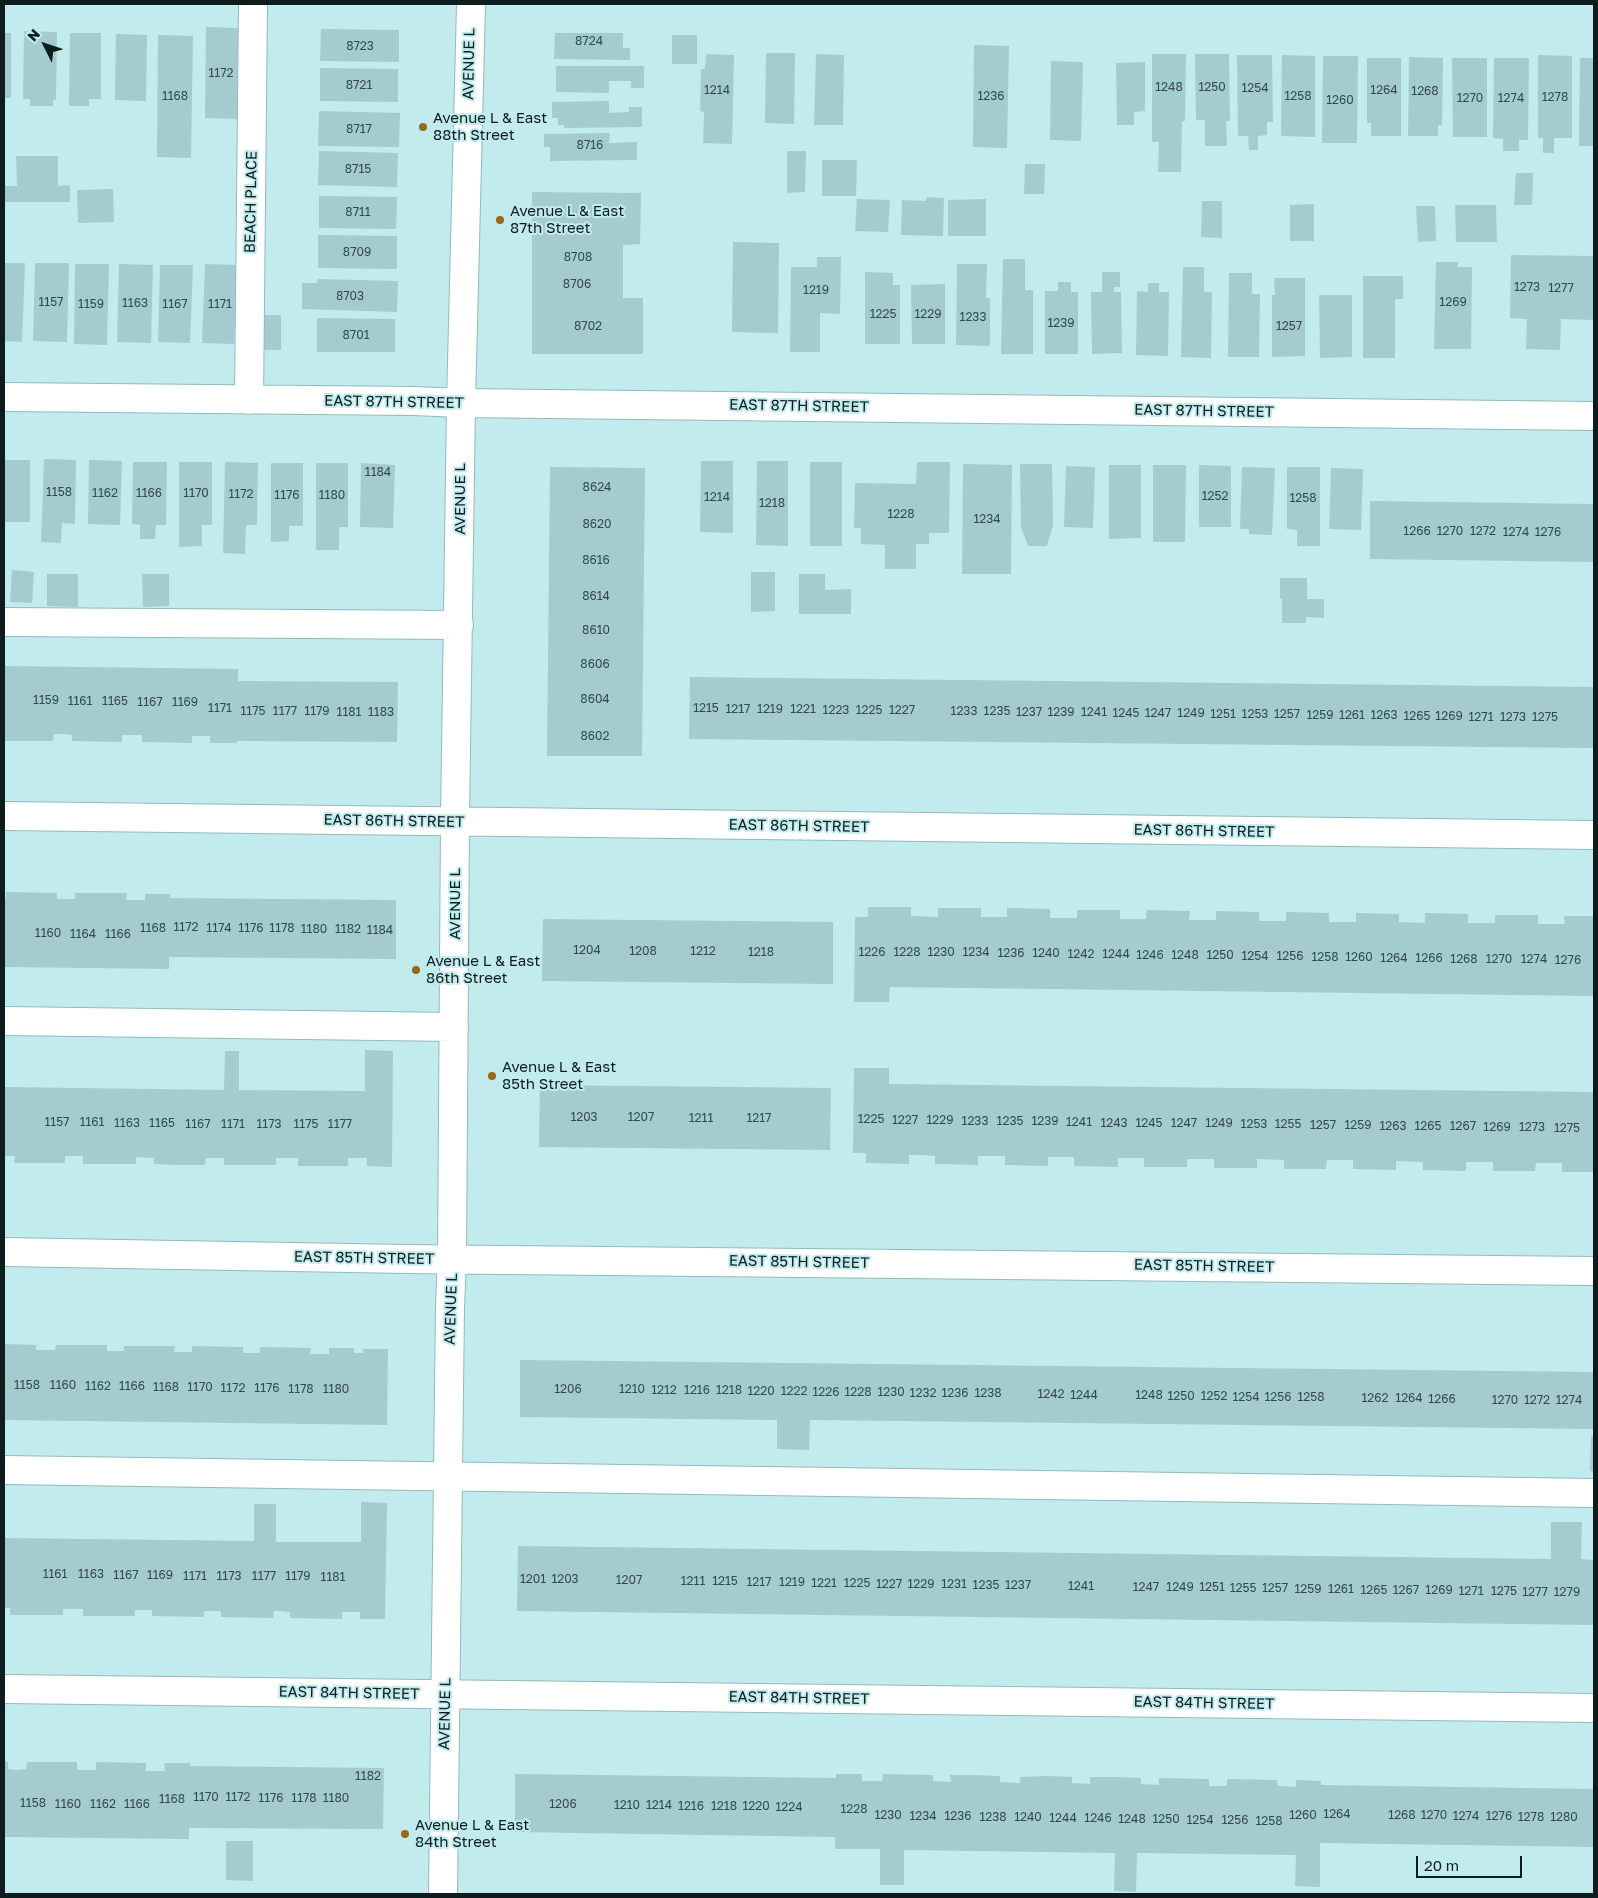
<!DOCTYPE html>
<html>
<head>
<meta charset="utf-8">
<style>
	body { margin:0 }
	#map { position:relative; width:1598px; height:1898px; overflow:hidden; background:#c2ebee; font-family:"Golos Text",sans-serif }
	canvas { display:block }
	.frame { position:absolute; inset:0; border:5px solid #0d1d1e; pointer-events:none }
	.north { position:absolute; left:20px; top:20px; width:50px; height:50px; -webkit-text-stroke:4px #c2ebee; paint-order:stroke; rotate:311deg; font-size:14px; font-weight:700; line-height:20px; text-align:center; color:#0d1d1e }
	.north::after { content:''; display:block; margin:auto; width:18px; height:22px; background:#0d1d1e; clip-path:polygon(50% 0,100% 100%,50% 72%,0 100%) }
	.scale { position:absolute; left:1416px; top:1856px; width:106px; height:22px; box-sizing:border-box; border:2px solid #0d1d1e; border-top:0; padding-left:6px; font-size:15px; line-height:18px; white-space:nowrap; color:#0d1d1e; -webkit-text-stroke:4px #c2ebee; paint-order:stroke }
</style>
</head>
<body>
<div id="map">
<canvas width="1598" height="1898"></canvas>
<div class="frame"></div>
<div class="north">N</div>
<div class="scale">20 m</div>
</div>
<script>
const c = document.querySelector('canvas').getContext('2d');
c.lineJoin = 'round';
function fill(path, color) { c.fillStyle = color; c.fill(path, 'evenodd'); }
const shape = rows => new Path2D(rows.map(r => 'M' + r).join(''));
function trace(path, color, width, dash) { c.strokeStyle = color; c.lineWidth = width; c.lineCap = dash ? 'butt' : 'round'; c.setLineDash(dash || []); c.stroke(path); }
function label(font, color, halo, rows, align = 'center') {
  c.font = font + ' "Golos Text",sans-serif'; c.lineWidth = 4; c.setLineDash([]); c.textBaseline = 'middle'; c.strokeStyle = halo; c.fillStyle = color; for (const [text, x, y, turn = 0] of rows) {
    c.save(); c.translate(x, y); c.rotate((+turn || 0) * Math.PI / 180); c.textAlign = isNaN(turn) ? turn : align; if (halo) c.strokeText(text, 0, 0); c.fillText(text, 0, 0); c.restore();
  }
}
fill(shape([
	[206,27,238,28,237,119,205,118],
	[321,29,399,30,399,62,320,61],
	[24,31,57,32,56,100,53,100,53,106,30,106,30,99,23,99],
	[4,33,11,33,11,98,4,98],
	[70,33,101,33,101,99,89,99,89,106,69,106],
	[555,33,623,33,623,48,630,48,630,60,554,59],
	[116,34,147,35,146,101,115,100],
	[158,35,193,36,191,158,157,157],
	[672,35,697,35,697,64,672,64],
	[974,45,1009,46,1007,148,973,147],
	[766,53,795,53,794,124,765,123],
	[706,54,734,55,732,144,703,143,704,112,700,111,701,69,705,69],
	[816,54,844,55,843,125,814,125],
	[1152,54,1186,54,1185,121,1182,121,1181,172,1158,172,1159,142,1152,142],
	[1195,54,1229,54,1230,121,1226,121,1227,146,1205,146,1205,120,1196,120],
	[1237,55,1272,55,1273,122,1267,122,1267,135,1258,136,1258,150,1249,150,1248,136,1238,136],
	[1282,55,1315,56,1315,137,1281,136],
	[1538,55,1572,56,1572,138,1554,138,1554,153,1543,153,1543,138,1538,138],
	[1323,56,1358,56,1357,143,1322,143],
	[1409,57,1443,58,1442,125,1438,125,1438,136,1408,136],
	[1367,58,1401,58,1401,136,1371,136,1371,123,1367,123],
	[1452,58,1487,58,1487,137,1453,137],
	[1494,58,1529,58,1528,140,1519,140,1519,151,1503,151,1503,139,1493,138],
	[1580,58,1594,58,1594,146,1579,146],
	[1051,61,1083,62,1081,141,1050,140],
	[1145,62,1145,111,1134,112,1134,125,1117,125,1116,63],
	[556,66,644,66,644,88,631,88,631,81,609,81,609,93,556,92],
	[320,68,398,69,398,102,320,101],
	[609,101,609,113,629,112,629,107,642,107,642,127,564,128,564,125,558,125,558,118,552,118,552,102],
	[319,111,400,113,399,147,318,146],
	[610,133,609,143,637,142,637,160,550,161,550,147,544,147,544,134],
	[319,151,398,153,397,187,318,185],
	[787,151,806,151,805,192,787,193],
	[16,156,58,156,58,186,70,185,70,202,4,202,4,186,17,186],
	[822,160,857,160,856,196,822,196],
	[1025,164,1045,164,1044,194,1024,194],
	[1516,173,1533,173,1532,205,1514,205],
	[113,189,114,222,78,223,77,190],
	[532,192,641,193,640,244,623,245,623,298,643,298,643,354,532,354],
	[319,196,397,197,396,229,319,228],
	[927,197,944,198,943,236,901,235,902,200,926,201],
	[857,199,890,200,888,232,855,231],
	[986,199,986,236,948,236,948,200],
	[1202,201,1222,201,1222,238,1201,237],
	[1314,204,1314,241,1290,241,1290,205],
	[1455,205,1496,205,1497,242,1456,242],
	[1416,206,1435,206,1436,241,1418,242],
	[318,235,397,236,397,269,318,268],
	[733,242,779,243,778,333,732,332],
	[1511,255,1594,256,1594,320,1561,319,1560,350,1526,349,1527,319,1510,318],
	[817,257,841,257,840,314,820,313,820,352,790,352,791,267,817,267],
	[1003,259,1025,259,1025,290,1033,290,1033,354,1001,354],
	[1436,262,1458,262,1458,267,1472,267,1471,349,1434,349],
	[4,263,25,263,22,342,4,341],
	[35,263,69,263,67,342,33,341],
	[75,264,109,264,107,345,74,344],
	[119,264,153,265,151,343,117,342],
	[205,264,237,265,234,344,202,343],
	[957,264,987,264,986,298,990,298,990,346,956,345],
	[160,265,193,265,190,343,158,342],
	[1183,267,1204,267,1204,292,1212,292,1211,358,1181,357],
	[865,272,893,273,893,285,900,285,900,344,865,344],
	[1102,272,1120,272,1120,287,1114,287,1114,292,1121,292,1122,353,1092,354,1091,292,1102,292],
	[1229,273,1252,273,1252,294,1260,294,1259,357,1228,357],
	[1363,276,1403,276,1403,299,1395,299,1395,358,1363,358],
	[1274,278,1305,278,1305,356,1272,357,1272,295,1275,295],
	[318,279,398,281,397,312,302,309,302,283,317,283],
	[1058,282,1071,282,1071,292,1078,292,1078,354,1045,354,1045,291,1058,291],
	[1148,283,1159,283,1159,292,1169,292,1168,356,1136,355,1137,291,1148,292],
	[945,284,945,344,912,344,911,285],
	[1319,295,1352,295,1352,357,1320,358],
	[259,315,281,315,281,350,258,350],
	[317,318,395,319,395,352,317,352],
	[44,459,76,460,75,524,62,523,61,543,41,542],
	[4,460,30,460,30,522,4,522],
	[89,460,122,461,120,525,88,524],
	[701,461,733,461,733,533,700,532],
	[757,461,788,461,788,546,756,545],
	[133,462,167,462,166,525,156,525,155,539,140,539,140,525,132,524],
	[179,462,212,462,212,525,202,525,202,546,179,547],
	[225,462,258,463,257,525,246,525,245,554,223,553],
	[810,462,842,462,842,546,810,546],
	[917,462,950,462,949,533,929,533,929,544,916,544,916,569,885,569,885,545,861,544,861,528,854,528,855,483,916,484],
	[271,463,303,463,303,526,289,526,289,541,271,542],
	[316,463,348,463,348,527,339,527,339,550,316,550],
	[361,463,395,465,393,528,360,527],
	[963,464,1012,465,1011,574,962,574],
	[1020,464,1052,464,1053,525,1047,546,1028,546,1021,527],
	[1109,465,1141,465,1141,538,1109,539],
	[1153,465,1186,465,1185,542,1153,542],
	[1199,465,1231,466,1231,527,1199,527],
	[1066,466,1095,467,1093,528,1064,527],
	[550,467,645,468,642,756,547,756],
	[1242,467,1275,468,1272,535,1249,534,1249,529,1240,529],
	[1287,467,1320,467,1320,546,1297,546,1297,530,1287,529],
	[1331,468,1363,469,1361,530,1329,529],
	[1370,501,1594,504,1594,562,1370,559],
	[12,570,34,572,32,603,10,602],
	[751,572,775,572,775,611,751,612],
	[47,574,78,574,78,607,47,606],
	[142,574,169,574,169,606,143,607],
	[799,574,825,574,825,590,851,589,851,614,799,614],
	[1280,578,1307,578,1307,599,1324,599,1324,618,1306,617,1306,623,1282,623,1282,599,1280,599],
	[4,666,238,669,238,681,398,682,397,742,237,741,237,743,210,743,210,736,192,736,192,743,142,742,142,735,122,735,122,742,72,741,72,735,63,734,54,734,53,741,4,741],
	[690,677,1594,687,1594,748,689,739],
	[6,892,57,893,57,899,75,899,75,893,127,893,126,900,145,900,145,894,170,894,170,898,396,900,396,959,169,957,169,969,4,967,4,899,6,899],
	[868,907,911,907,911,916,938,917,938,908,981,908,981,917,1007,917,1007,908,1050,909,1050,918,1077,918,1077,910,1120,910,1120,919,1146,919,1147,910,1190,911,1189,920,1216,920,1216,911,1259,912,1259,921,1286,921,1286,912,1329,913,1329,922,1356,922,1356,913,1399,914,1399,922,1425,923,1425,913,1468,914,1468,923,1495,923,1495,915,1538,915,1538,924,1565,924,1564,916,1594,916,1594,996,890,987,889,1002,854,1002,855,917,868,917],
	[543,919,833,922,833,984,542,981],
	[365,1050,393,1051,392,1167,367,1166,367,1158,348,1158,348,1166,298,1166,298,1158,276,1158,276,1165,224,1165,224,1158,206,1158,205,1165,180,1165,154,1164,154,1158,136,1157,136,1164,83,1164,83,1156,65,1156,65,1163,14,1163,15,1156,4,1156,4,1087,224,1090,225,1051,239,1051,239,1090,365,1091],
	[854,1068,889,1068,889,1084,1594,1092,1594,1172,1562,1172,1562,1163,1536,1163,1535,1171,1493,1171,1493,1162,1466,1162,1466,1171,1423,1170,1423,1162,1396,1161,1396,1170,1353,1169,1353,1160,1327,1160,1326,1169,1284,1169,1284,1160,1257,1159,1257,1168,1214,1168,1214,1159,1187,1159,1187,1167,1144,1167,1144,1158,1118,1158,1118,1167,1074,1166,1074,1157,1048,1157,1048,1166,1005,1165,1005,1156,978,1156,978,1165,935,1164,935,1156,922,1155,909,1155,909,1164,866,1163,866,1153,853,1153],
	[540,1085,831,1088,830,1150,539,1147],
	[4,1344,36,1345,36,1350,55,1350,56,1345,107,1345,107,1351,124,1351,124,1346,175,1346,174,1352,192,1352,192,1346,243,1347,243,1353,260,1353,260,1347,311,1348,310,1354,329,1354,329,1348,354,1348,354,1353,363,1353,363,1349,388,1349,387,1425,4,1420],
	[520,1360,1594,1372,1594,1429,810,1420,809,1450,777,1449,777,1420,520,1417],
	[1591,1436,1594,1436,1594,1472,1590,1471],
	[361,1502,387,1503,385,1619,360,1619,360,1612,342,1612,342,1619,290,1618,290,1612,281,1611,274,1611,273,1618,221,1617,221,1611,204,1611,204,1617,152,1616,152,1610,135,1610,135,1616,83,1616,83,1609,63,1609,63,1615,10,1615,10,1608,4,1608,4,1538,254,1541,254,1504,276,1504,276,1542,361,1542],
	[1551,1522,1582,1522,1581,1559,1594,1560,1594,1625,517,1611,518,1546,1551,1559],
	[4,1761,8,1762,8,1769,16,1770,26,1769,27,1762,77,1762,77,1770,96,1770,96,1762,146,1763,146,1771,165,1771,164,1763,190,1763,190,1766,384,1768,383,1829,189,1828,189,1839,4,1837],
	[515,1774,836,1778,836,1774,862,1774,862,1781,882,1781,883,1774,933,1775,933,1781,951,1782,950,1775,976,1775,1000,1776,1000,1782,1020,1783,1020,1777,1047,1776,1072,1777,1072,1783,1090,1784,1090,1777,1115,1777,1141,1778,1141,1784,1159,1785,1159,1778,1209,1779,1209,1786,1227,1786,1227,1779,1277,1780,1278,1786,1296,1787,1296,1780,1321,1781,1321,1785,1594,1789,1594,1847,1320,1843,1320,1887,1295,1886,1296,1855,1137,1853,1136,1892,1114,1891,1115,1853,904,1850,904,1885,880,1885,880,1849,835,1849,835,1837,515,1832],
	[226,1841,253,1841,253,1881,226,1880]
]), '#a4cccf');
const minor = shape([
	[4,397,414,401,461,403,1594,416],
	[249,400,253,4],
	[4,622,459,625],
	[4,816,1594,835],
	[4,1021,454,1027],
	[4,1252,407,1259,1594,1271],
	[4,1470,1594,1493],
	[4,1689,1594,1708],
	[443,1894,450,1307,452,1259,455,821,461,403,471,4]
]);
trace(minor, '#92babc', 30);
trace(minor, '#fff', 28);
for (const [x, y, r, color] of [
	[423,127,5,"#986719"],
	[500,220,5,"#986719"],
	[416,970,5,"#986719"],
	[492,1076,5,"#986719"],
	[405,1834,5,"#986719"]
]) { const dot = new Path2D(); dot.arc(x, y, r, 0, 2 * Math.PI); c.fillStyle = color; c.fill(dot); trace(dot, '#c2ebee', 2); }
label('12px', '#33494a', null, [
	["8724",589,41],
	["8723",360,46],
	["1172",221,73],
	["8721",359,85],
	["1248",1169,87],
	["1250",1212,87],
	["1254",1255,88],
	["1214",717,90],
	["1264",1384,90],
	["1268",1425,91],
	["1168",175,96],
	["1236",991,96],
	["1258",1298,96],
	["1278",1555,97],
	["1270",1470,98],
	["1274",1511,98],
	["1260",1340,100],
	["8717",359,129],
	["8716",590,145],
	["8715",358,169],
	["8711",358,212],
	["8709",357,252],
	["8708",578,257],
	["8706",577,284],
	["1273",1527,287],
	["1277",1561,288],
	["1219",816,290],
	["8703",350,296],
	["1157",51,302],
	["1269",1453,302],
	["1163",135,303],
	["1159",91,304],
	["1167",175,304],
	["1171",220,304],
	["1225",883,314],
	["1229",928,314],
	["1233",973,317],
	["1239",1061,323],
	["8702",588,326],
	["1257",1289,326],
	["8701",356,335],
	["1184",378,472],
	["8624",597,487],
	["1158",59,492],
	["1162",105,493],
	["1166",149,493],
	["1170",196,493],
	["1172",241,494],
	["1176",287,495],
	["1180",332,495],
	["1252",1215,496],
	["1214",717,497],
	["1258",1303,498],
	["1218",772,503],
	["1228",901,514],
	["1234",987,519],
	["8620",597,524],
	["1266",1417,531],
	["1270",1450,531],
	["1272",1483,531],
	["1274",1516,532],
	["1276",1548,532],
	["8616",596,560],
	["8614",596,596],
	["8610",596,630],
	["8606",595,664],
	["8604",595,699],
	["1159",46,700],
	["1161",80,701],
	["1165",115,701],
	["1167",150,702],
	["1169",185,702],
	["1171",220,708],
	["1215",706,708],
	["1217",738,709],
	["1219",770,709],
	["1221",803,709],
	["1223",836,710],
	["1225",869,710],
	["1227",902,710],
	["1175",253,711],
	["1177",285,711],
	["1179",317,711],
	["1233",964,711],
	["1235",997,711],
	["1181",349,712],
	["1183",381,712],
	["1237",1029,712],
	["1239",1061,712],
	["1241",1094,712],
	["1245",1126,713],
	["1247",1158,713],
	["1249",1191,713],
	["1251",1223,714],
	["1253",1255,714],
	["1257",1287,714],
	["1259",1320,715],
	["1261",1352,715],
	["1263",1384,715],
	["1265",1417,716],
	["1269",1449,716],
	["1271",1481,717],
	["1273",1513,717],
	["1275",1545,717],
	["8602",595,736],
	["1172",186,927],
	["1168",153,928],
	["1174",219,928],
	["1176",251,928],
	["1178",282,928],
	["1180",314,929],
	["1182",348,929],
	["1184",380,930],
	["1160",48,933],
	["1164",83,934],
	["1166",118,934],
	["1204",587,950],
	["1208",643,951],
	["1212",703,951],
	["1218",761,952],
	["1226",872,952],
	["1228",907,952],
	["1230",941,952],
	["1234",976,952],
	["1236",1011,953],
	["1240",1046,953],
	["1242",1081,954],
	["1244",1116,954],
	["1246",1150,955],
	["1248",1185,955],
	["1250",1220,955],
	["1254",1255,956],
	["1256",1290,956],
	["1258",1325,957],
	["1260",1359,957],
	["1264",1394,958],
	["1266",1429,958],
	["1268",1464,959],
	["1270",1499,959],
	["1274",1534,959],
	["1276",1568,960],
	["1203",584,1117],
	["1207",641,1117],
	["1211",701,1118],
	["1217",759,1118],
	["1225",871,1119],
	["1227",905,1120],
	["1229",940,1120],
	["1233",975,1121],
	["1235",1010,1121],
	["1239",1045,1121],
	["1157",57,1122],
	["1161",92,1122],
	["1241",1079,1122],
	["1163",127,1123],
	["1165",162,1123],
	["1243",1114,1123],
	["1245",1149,1123],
	["1247",1184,1123],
	["1249",1219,1123],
	["1167",198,1124],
	["1171",233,1124],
	["1173",269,1124],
	["1175",306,1124],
	["1177",340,1124],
	["1253",1254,1124],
	["1255",1288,1124],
	["1257",1323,1125],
	["1259",1358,1125],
	["1263",1393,1126],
	["1265",1428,1126],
	["1267",1463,1126],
	["1269",1497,1127],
	["1273",1532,1127],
	["1275",1567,1128],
	["1158",27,1385],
	["1160",63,1385],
	["1162",98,1386],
	["1166",132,1386],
	["1168",166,1387],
	["1170",200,1387],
	["1172",233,1388],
	["1176",267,1388],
	["1178",301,1389],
	["1180",336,1389],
	["1206",568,1389],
	["1210",632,1389],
	["1212",664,1390],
	["1216",697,1390],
	["1218",729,1390],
	["1220",761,1391],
	["1222",794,1391],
	["1226",826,1392],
	["1228",858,1392],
	["1230",891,1392],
	["1232",923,1393],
	["1236",955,1393],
	["1238",988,1393],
	["1242",1051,1394],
	["1244",1084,1395],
	["1248",1149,1395],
	["1250",1181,1396],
	["1252",1214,1396],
	["1254",1246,1397],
	["1256",1278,1397],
	["1258",1311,1397],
	["1262",1375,1398],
	["1264",1409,1398],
	["1266",1442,1399],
	["1270",1505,1400],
	["1272",1537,1400],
	["1274",1569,1400],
	["1161",55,1574],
	["1163",91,1574],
	["1167",126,1575],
	["1169",160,1575],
	["1171",195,1576],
	["1173",229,1576],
	["1177",264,1576],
	["1179",298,1576],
	["1181",333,1577],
	["1201",533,1579],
	["1203",565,1579],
	["1207",629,1580],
	["1211",693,1581],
	["1215",725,1581],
	["1217",759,1582],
	["1219",792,1582],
	["1221",824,1583],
	["1225",857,1583],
	["1227",889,1584],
	["1229",921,1584],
	["1231",954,1584],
	["1235",986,1585],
	["1237",1018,1585],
	["1241",1081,1586],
	["1247",1146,1587],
	["1249",1180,1587],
	["1251",1212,1587],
	["1255",1243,1588],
	["1257",1275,1588],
	["1259",1308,1589],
	["1261",1341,1589],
	["1265",1374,1590],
	["1267",1406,1590],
	["1269",1439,1590],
	["1271",1471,1591],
	["1275",1504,1591],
	["1277",1535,1592],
	["1279",1567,1592],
	["1182",368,1776],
	["1170",206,1797],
	["1172",238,1797],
	["1176",271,1798],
	["1178",304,1798],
	["1180",336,1798],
	["1168",172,1799],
	["1158",33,1803],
	["1160",68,1804],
	["1162",103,1804],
	["1166",137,1804],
	["1206",563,1804],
	["1210",627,1805],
	["1214",659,1805],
	["1216",691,1806],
	["1218",724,1806],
	["1220",756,1806],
	["1224",789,1807],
	["1228",854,1809],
	["1264",1337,1814],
	["1230",888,1815],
	["1260",1303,1815],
	["1268",1402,1815],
	["1270",1434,1815],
	["1234",923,1816],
	["1236",958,1816],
	["1274",1466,1816],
	["1276",1499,1816],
	["1238",993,1817],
	["1240",1028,1817],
	["1278",1531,1817],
	["1280",1564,1817],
	["1244",1063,1818],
	["1246",1098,1818],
	["1248",1132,1819],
	["1250",1166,1819],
	["1254",1200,1820],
	["1256",1235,1820],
	["1258",1269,1821]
]);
label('15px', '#0d1d1e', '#c2ebee', [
	["AVENUE L",469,64,-89],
	["BEACH PLACE",251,202,-89],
	["EAST 87TH STREET",394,402,1],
	["EAST 87TH STREET",799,406,1],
	["EAST 87TH STREET",1204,411,1],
	["AVENUE L",460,499,-90],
	["EAST 86TH STREET",394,821,1],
	["EAST 86TH STREET",799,826,1],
	["EAST 86TH STREET",1204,831,1],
	["AVENUE L",455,904,-90],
	["EAST 85TH STREET",364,1258,1],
	["EAST 85TH STREET",799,1262,1],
	["EAST 85TH STREET",1204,1266,1],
	["AVENUE L",451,1309,-88],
	["EAST 84TH STREET",349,1693,1],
	["EAST 84TH STREET",799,1698,1],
	["EAST 84TH STREET",1204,1703,1],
	["AVENUE L",445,1714,-89]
]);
label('15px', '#0d1d1e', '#c2ebee', [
	["Avenue L & East",433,118],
	["88th Street",433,135],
	["Avenue L & East",510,211],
	["87th Street",510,228],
	["Avenue L & East",426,961],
	["86th Street",426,978],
	["Avenue L & East",502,1067],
	["85th Street",502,1084],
	["Avenue L & East",415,1825],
	["84th Street",415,1842]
], 'left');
</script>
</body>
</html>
